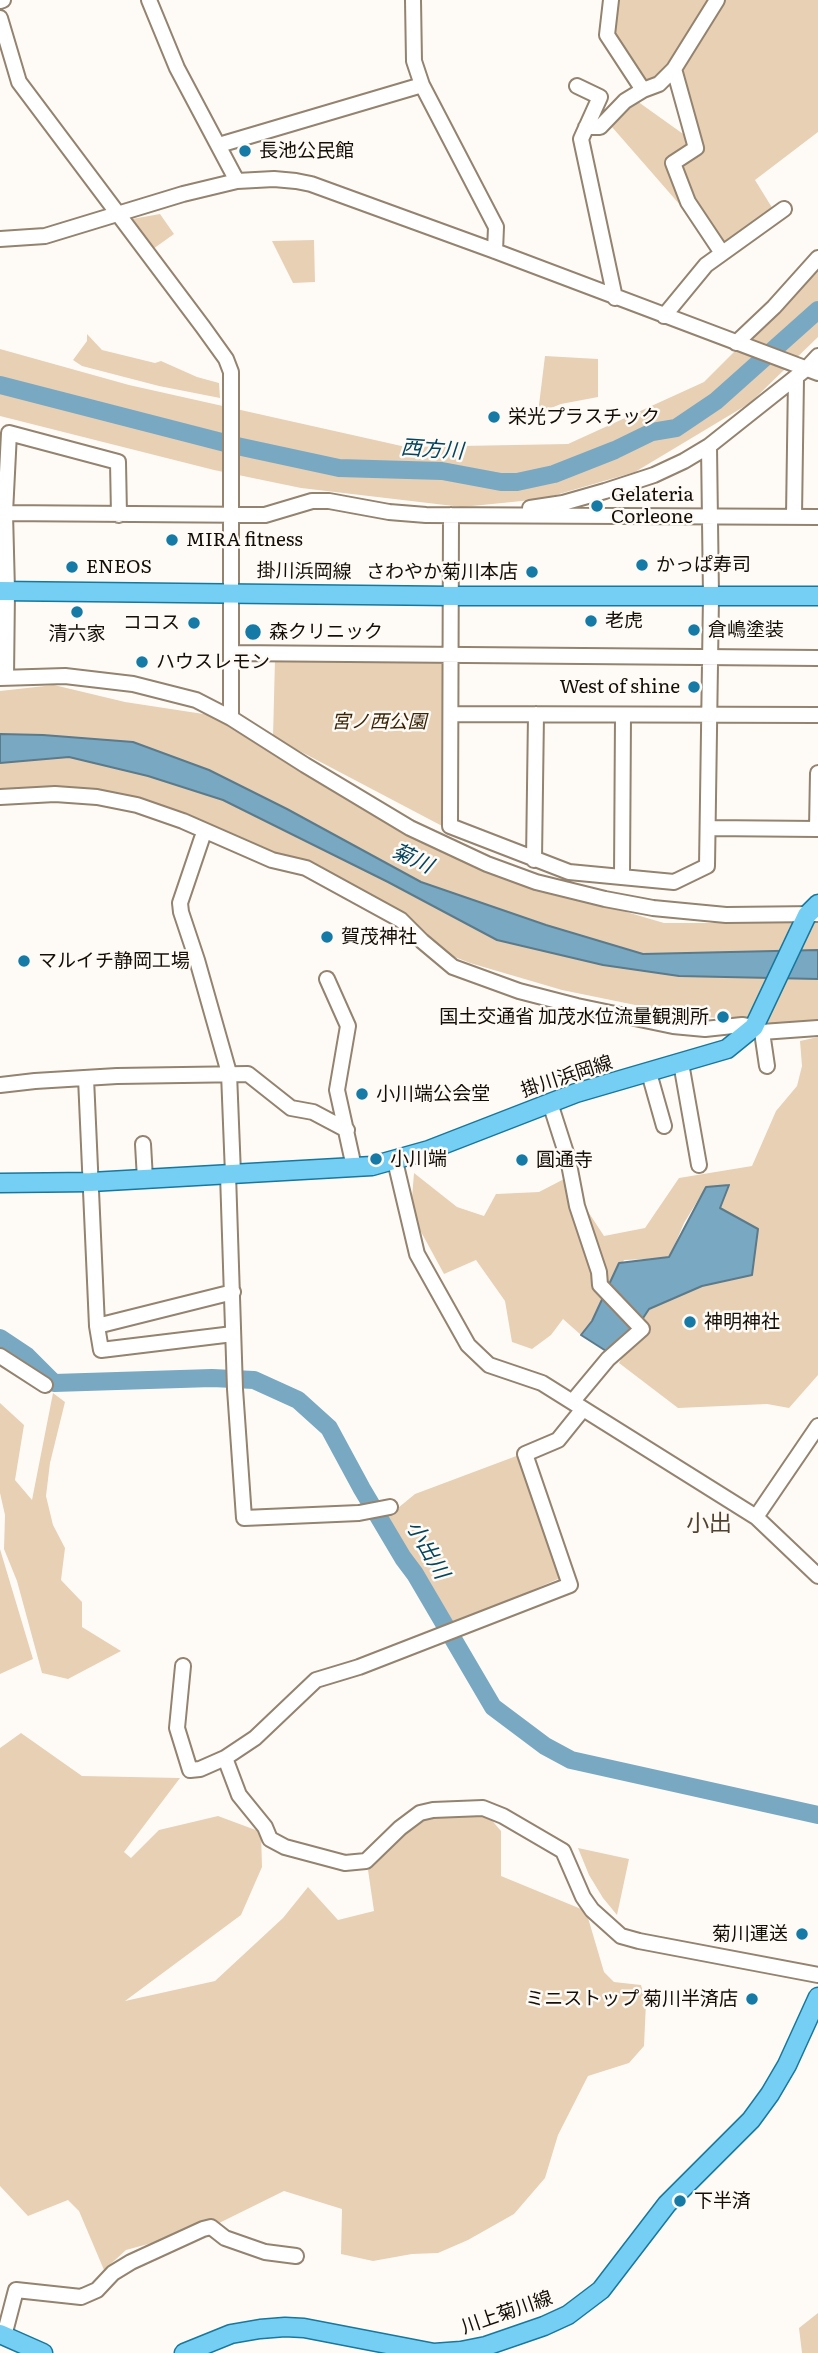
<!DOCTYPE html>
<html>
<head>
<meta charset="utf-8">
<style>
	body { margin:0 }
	canvas { display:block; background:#fefbf6 }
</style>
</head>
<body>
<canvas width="818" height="2353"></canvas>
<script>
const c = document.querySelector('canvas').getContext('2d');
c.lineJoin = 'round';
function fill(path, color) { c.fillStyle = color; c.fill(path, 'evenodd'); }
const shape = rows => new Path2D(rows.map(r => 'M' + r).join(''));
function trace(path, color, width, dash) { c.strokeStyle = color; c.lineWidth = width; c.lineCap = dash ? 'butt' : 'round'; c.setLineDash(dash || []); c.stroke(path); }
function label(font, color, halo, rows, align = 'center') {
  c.font = font + ' Literata,"Noto Sans JP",serif'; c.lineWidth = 5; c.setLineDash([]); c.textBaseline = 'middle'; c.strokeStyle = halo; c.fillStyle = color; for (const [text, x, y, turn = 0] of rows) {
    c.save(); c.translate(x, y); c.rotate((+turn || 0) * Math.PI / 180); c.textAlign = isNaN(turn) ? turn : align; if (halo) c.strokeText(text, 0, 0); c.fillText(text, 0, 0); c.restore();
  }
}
fill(shape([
	[614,0,818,0,818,132,755,180,776,214,722,253,612,127,637,101,693,141,674,69,643,90,609,39],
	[160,214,174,234,153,249,132,219],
	[314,240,315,282,293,283,272,241],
	[818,268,818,337,750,403,635,472,542,499,462,507,301,488,214,470,0,416,0,349,129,385,406,447,568,444,704,382],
	[87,334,102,350,155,363,161,361,197,377,219,383,220,398,159,386,82,366,73,360,87,341],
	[545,356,598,359,598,397,561,404,546,410,540,426,538,413],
	[275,659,442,660,446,663,444,827,273,737],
	[54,685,125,702,210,715,421,842,541,887,664,923,734,923,818,918,818,1020,772,1023,684,1015,562,990,470,963,442,952,278,858,165,809,0,791,0,691],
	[818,1037,818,1375,789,1408,767,1404,678,1408,619,1363,649,1309,702,1286,752,1275,720,1208,729,1185,706,1187,684,1223,669,1258,624,1260,592,1321,581,1335,563,1319,551,1335,532,1349,512,1342,505,1301,476,1260,444,1274,420,1230,412,1198,414,1173,457,1207,484,1216,496,1194,539,1192,566,1178,604,1236,645,1228,679,1178,752,1166,776,1111,797,1086,802,1066,800,1041],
	[53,1393,65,1402,50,1463,46,1496,53,1525,65,1548,61,1580,82,1602,82,1627,121,1651,68,1679,42,1673,17,1581,4,1549,5,1515,0,1493,0,1403,24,1425,15,1480,32,1500],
	[519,1455,565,1576,452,1625,387,1517,415,1494],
	[0,1549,33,1659,0,1674],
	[21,1733,82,1776,180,1778,124,1852,131,1858,159,1830,218,1816,261,1832,262,1867,241,1915,125,2001,215,1981,283,1918,308,1887,338,1920,374,1911,368,1870,411,1825,428,1817,489,1817,501,1831,501,1876,586,1911,604,1972,614,1982,641,1985,646,2003,644,2046,629,2063,588,2076,558,2135,545,2178,514,2214,468,2240,438,2253,412,2254,373,2261,341,2254,342,2209,284,2191,211,2227,126,2250,104,2270,79,2211,68,2200,28,2216,0,2186,0,1748],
	[578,1848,629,1859,617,1915,603,1898,589,1875],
	[818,2313,818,2353,802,2353,799,2328]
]), '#e8d0b5');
const water = shape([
	[0,734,43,735,133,742,209,770,287,809,421,882,546,925,643,954,818,950,818,979,679,976,603,965,497,940,388,882,223,800,148,776,69,757,0,763,0,734],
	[729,1185,720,1208,758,1229,752,1275,702,1286,649,1309,617,1358,581,1335,592,1321,619,1263,669,1257,706,1187,729,1185]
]);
fill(water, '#79a8c2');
trace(water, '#5b7a8a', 2);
trace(shape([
	[0,385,237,446,339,468,442,471,501,482,517,482,554,474,615,450,652,432,676,428,716,401,818,310],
	[0,1338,27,1356,54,1383,212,1378,254,1380,298,1400,329,1428,362,1489,403,1558,415,1574,493,1707,545,1746,571,1760,818,1815]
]), '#79a8c2', 18);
const minor = shape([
	[149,0,177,68,237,181],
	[413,0,414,61,422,85,496,227,495,251],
	[611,0,607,35,643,90],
	[717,0,674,69,696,148,673,163,688,202,722,253],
	[0,1,3,0],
	[0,18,19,82,203,327,226,359,231,372,231,718],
	[577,86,600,97,581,139,615,298],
	[586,127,600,127,625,101,643,90,659,84,674,69],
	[219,145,422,85],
	[0,239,45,236,183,194,237,181,274,179,296,181,311,184,495,251,818,373],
	[664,316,706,265,784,209],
	[736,343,774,307,818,258],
	[530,508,563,503,605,491,654,475,684,461,709,446],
	[0,513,265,515,312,501,329,501,389,512,426,515,818,517],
	[451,515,450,826,569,872,674,882,707,866,711,596,709,446,806,369,818,356],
	[794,516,796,378],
	[231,653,818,658],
	[0,678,65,676,133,684,196,700,231,718,305,765,410,828,487,864,536,882,605,899,653,908,726,915,817,914],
	[6,678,7,591,5,513,9,433,118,462,119,515],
	[451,714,818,715],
	[0,797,55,794,97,797,137,805,183,821,272,860,306,868,401,920,422,941,453,967,519,991,577,1006,673,1026,705,1029,742,1025,754,1027,762,1032,818,1028],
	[708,828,818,829],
	[817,829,818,773],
	[202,838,180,903,181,912,197,960,229,1073,233,1174],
	[534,860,536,714],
	[622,877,623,715],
	[327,979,348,1026,337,1090,354,1167],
	[762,1032,767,1066],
	[681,1063,699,1165],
	[649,1073,664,1126],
	[86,1078,97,1326,101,1350,233,1334],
	[0,1085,35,1081,117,1076,248,1074,291,1108,313,1112,347,1130],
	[550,1103,568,1159,577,1206,599,1272,600,1285,642,1329,608,1359,573,1401],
	[143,1144,145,1179],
	[395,1161,417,1254,468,1345,489,1365,542,1383,756,1517,818,1576],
	[228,1174,235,1389,244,1518,359,1513,390,1507],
	[97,1326,233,1292],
	[0,1356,45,1385],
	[756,1517,818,1426],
	[183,1666,177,1728,190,1770,200,1769,225,1758,239,1795,265,1827,270,1839,285,1847,345,1863,366,1861,400,1828,420,1813,433,1810,483,1808,503,1816,563,1851,583,1897,592,1910,621,1936,639,1941,818,1975],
	[225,1758,255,1738,316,1680,359,1667,570,1585,525,1454,558,1440,583,1409],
	[4,2336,16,2290,81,2297,97,2290,113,2273,131,2262,203,2229,211,2227,225,2238,265,2252,296,2256]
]);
const major = shape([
	[0,591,451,596,818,596],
	[0,1183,91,1182,372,1166,429,1150,576,1093,727,1049,754,1027,807,915,818,904],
	[0,2334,43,2353],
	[184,2353,231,2334,260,2329,285,2327,304,2328,434,2353,461,2351,486,2346,544,2326,568,2315,601,2290,667,2204,751,2120,770,2094,787,2065,818,1997]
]);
trace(minor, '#94836f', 18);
trace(major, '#18779c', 21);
trace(minor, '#fff', 14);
trace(major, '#75cff4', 18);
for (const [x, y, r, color] of [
	[245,151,7,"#157aa5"],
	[494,417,7,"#157aa5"],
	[597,506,7,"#157aa5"],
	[172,540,7,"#157aa5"],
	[642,565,7,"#157aa5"],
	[72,567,7,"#157aa5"],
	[532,572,7,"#157aa5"],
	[77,612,7,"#157aa5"],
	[591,621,7,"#157aa5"],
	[194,623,7,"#157aa5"],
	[694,630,7,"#157aa5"],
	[253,632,9,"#157aa5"],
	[142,662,7,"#157aa5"],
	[694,687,7,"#157aa5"],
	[327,937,7,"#157aa5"],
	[24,961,7,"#157aa5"],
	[723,1017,7,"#157aa5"],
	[362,1094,7,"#157aa5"],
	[376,1159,7,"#157aa5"],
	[522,1160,7,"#157aa5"],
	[690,1322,7,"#157aa5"],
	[802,1934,7,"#157aa5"],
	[752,1999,7,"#157aa5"],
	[680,2201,7,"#157aa5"]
]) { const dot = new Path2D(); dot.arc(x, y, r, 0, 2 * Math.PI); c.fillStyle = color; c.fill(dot); trace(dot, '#fefbf6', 2.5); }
label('19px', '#150e07', '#fefbf6', [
	["長池公民館",259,151],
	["栄光プラスチック",508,417],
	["Gelateria",611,495],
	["Corleone",611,517],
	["MIRA fitness",186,540],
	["かっぱ寿司",656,565],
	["ENEOS",86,567],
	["さわやか菊川本店",518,572,"right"],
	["老虎",605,621],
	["ココス",180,623,"right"],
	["倉嶋塗装",708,630],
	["森クリニック",269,632],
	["清六家",77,634,"center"],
	["ハウスレモン",156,662],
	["West of shine",680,687,"right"],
	["賀茂神社",341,937],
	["マルイチ静岡工場",38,961],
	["国土交通省 加茂水位流量観測所",709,1017,"right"],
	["小川端公会堂",376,1094],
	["小川端",390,1159],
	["圓通寺",536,1160],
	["神明神社",704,1322],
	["菊川運送",788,1934,"right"],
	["ミニストップ 菊川半済店",738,1999,"right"],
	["下半済",694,2201]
], 'left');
label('19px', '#150e07', '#fefbf6', [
	["掛川浜岡線",304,572,1],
	["掛川浜岡線",567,1077,-18],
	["川上菊川線",507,2313,-19]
]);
label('italic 19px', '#3b2405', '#fefbf6', [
	["宮ノ西公園",379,722]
]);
label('italic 21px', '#03445f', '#fefbf6', [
	["西方川",432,450,4],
	["菊川",412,859,25],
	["小出川",427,1550,60]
]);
label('23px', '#51422f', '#fefbf6', [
	["小出",709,1524]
]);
</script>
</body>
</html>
